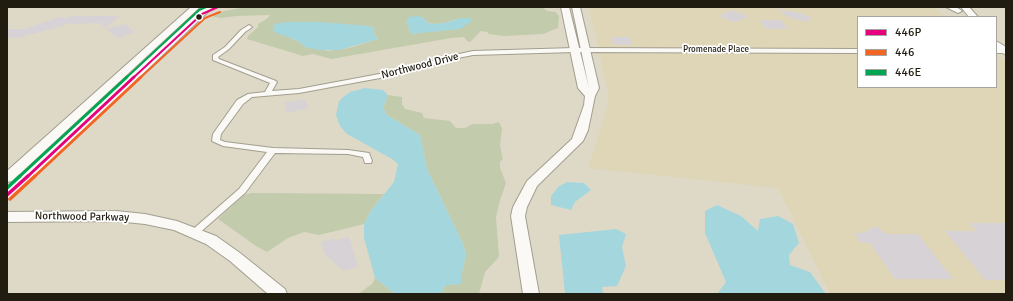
<!DOCTYPE html>
<html>
<head>
<meta charset="utf-8">
<style>
	body { margin:0 }
	#map { position:relative; width:1013px; height:301px; overflow:hidden; background:#ded9c6; font-family:Signika,sans-serif }
	canvas { display:block }
	.frame { position:absolute; inset:0; border:8px solid #201d10; pointer-events:none }
	.legend { position:absolute; left:857px; top:16px; width:140px; height:72px; box-sizing:border-box; background:#fff; border:1px solid #a6a59f; margin:0; padding:5px 7px; list-style:none; font-size:12px; color:#201d10 }
	.legend li { display:flex; align-items:center; gap:8px; height:20px }
	.legend b { width:20px; border:1px solid #a6a59f }
</style>
</head>
<body>
<div id="map">
<canvas width="1013" height="301"></canvas>
<div class="frame"></div>
<ul class="legend">
<li><b style="height:5px;background:#e5007d"></b>446P</li>
<li><b style="height:5px;background:#f26522"></b>446</li>
<li><b style="height:5px;background:#00a651"></b>446E</li>
</ul>
</div>
<script>
const c = document.querySelector('canvas').getContext('2d');
c.lineJoin = 'round';
function fill(path, color) { c.fillStyle = color; c.fill(path, 'evenodd'); }
const shape = rows => new Path2D(rows.map(r => 'M' + r).join(''));
function trace(path, color, width, dash) { c.strokeStyle = color; c.lineWidth = width; c.lineCap = dash ? 'butt' : 'round'; c.setLineDash(dash || []); c.stroke(path); }
function label(font, color, halo, rows, align = 'center') {
  c.font = font + ' Signika,sans-serif'; c.lineWidth = 3.5; c.setLineDash([]); c.textBaseline = 'middle'; c.strokeStyle = halo; c.fillStyle = color; for (const [text, x, y, turn = 0] of rows) {
    c.save(); c.translate(x, y); c.rotate((+turn || 0) * Math.PI / 180); c.textAlign = isNaN(turn) ? turn : align; if (halo) c.strokeText(text, 0, 0); c.fillText(text, 0, 0); c.restore();
  }
}
fill(shape([
	[589,7,933,7,946,17,858,17,858,87,996,87,996,54,1006,61,1006,294,830,294,778,188,588,168,608,105,608,93]
]), '#dfd6b7');
fill(shape([
	[246,7,542,7,547,11,556,12,559,16,558,28,543,34,504,36,489,34,487,32,481,31,470,42,467,41,464,37,451,38,331,59,313,54,303,56,247,39,248,36,258,27,258,24,268,18,270,15,236,16,221,18,214,17,214,14,219,12],
	[422,17,428,23,435,24,444,23,456,19,441,30,411,34,406,21],
	[304,22,369,26,375,29,373,32,378,39,349,48,328,51,302,44,298,41,288,37],
	[388,95,402,97,402,104,405,109,422,113,424,118,450,121,456,128,465,128,473,124,492,124,499,122,502,128,500,146,503,159,500,162,500,168,506,183,500,200,496,217,499,257,485,272,479,294,441,294,446,285,462,284,462,273,466,254,463,244,427,169,420,135,387,115,383,108],
	[252,193,384,194,370,212,364,224,319,235,304,232,288,238,267,252,256,246,218,219,244,195],
	[375,278,395,294,358,294,372,284]
]), '#c2cbac');
fill(shape([
	[417,16,422,17,428,23,435,24,444,23,461,18,468,18,472,19,472,21,460,29,411,34,406,21,409,17],
	[287,22,319,22,369,26,375,29,373,32,378,39,339,50,319,50,305,47,298,41,274,32,273,28,275,24],
	[365,88,383,90,388,95,383,108,387,115,420,135,427,169,463,244,466,254,462,273,462,284,446,285,441,294,395,294,375,278,364,238,364,224,370,212,394,182,398,164,392,159,347,134,340,126,336,115,339,101,342,98,350,92],
	[567,182,584,183,591,190,575,202,571,210,551,205,551,196,558,187],
	[717,205,741,216,758,231,760,219,778,216,793,224,799,243,789,255,790,265,810,272,826,294,717,294,726,282,705,233,705,211],
	[616,229,626,234,622,247,626,266,617,286,602,287,603,294,565,294,559,235]
]), '#a4d6de');
fill(shape([
	[777,8,791,12,792,11,812,17,806,22,788,17],
	[731,10,733,11,749,16,739,21,734,22,719,16],
	[70,16,120,16,105,28,100,23,69,24,18,38,7,37,7,29,24,29,59,17,67,18],
	[759,20,781,20,788,29,766,29],
	[125,24,135,32,117,38,106,29],
	[611,37,629,37,632,45,614,45],
	[305,99,308,108,287,113,284,103],
	[969,223,1006,223,1006,280,985,280,945,231,977,231],
	[875,226,887,234,918,234,953,279,895,279,870,243,861,243,854,233,863,233],
	[349,237,358,266,344,271,324,254,321,242,335,238,336,240]
]), '#d7d2d5');
const street = shape([
	[249,25,252,27,251,28,245,32,229,49,218,57,219,59,276,81,277,82,272,91,299,89,406,69,450,56,473,51,574,48,858,49,858,53,574,52,473,55,453,59,407,73,299,93,252,97,243,104,221,134,220,140,225,142,273,148,348,150,369,153,372,161,371,163,365,163,363,157,348,154,275,153,245,193,197,235,194,236,191,235,189,233,191,231,239,189,267,152,223,146,212,141,213,134,237,100,248,94,265,92,270,83,213,60,213,55,225,47,241,30,249,25],
	[996,49,1006,49,1006,53,996,53,996,49]
]);
const secondary = shape([
	[191,7,200,7,12,181,7,182,7,171,191,7],
	[204,7,213,7,12,198,7,199,7,188,204,7],
	[561,7,569,7,589,88,572,7,580,7,599,88,595,96,588,130,583,141,537,186,527,207,525,216,539,294,523,294,511,216,513,207,527,181,572,139,584,105,585,96,578,88,561,7],
	[946,7,956,7,962,11,958,13,946,7],
	[961,7,969,7,978,17,969,17,961,7],
	[996,41,1006,47,1006,55,996,49,996,41],
	[116,211,145,214,177,221,216,236,240,253,285,289,287,294,268,294,230,261,206,244,174,230,145,224,116,221,7,222,7,212,116,211]
]);
trace(street, '#a29e8f', 2);
trace(secondary, '#a29e8f', 2);
fill(street, '#faf9f6');
fill(secondary, '#faf9f6');
trace(shape([
	[133,78,202,14,218,7]
]), '#e5007d', 2);
trace(shape([
	[27,177,134,77]
]), '#e5007d', 3);
trace(shape([
	[7,195,28,176]
]), '#e5007d', 3.5);
trace(shape([
	[140,78,205,18,220,12]
]), '#f26522', 2);
trace(shape([
	[34,177,141,77]
]), '#f26522', 3);
trace(shape([
	[10,199,35,176]
]), '#f26522', 3.5);
trace(shape([
	[126,78,199,10,206,7]
]), '#00a651', 2);
trace(shape([
	[19,177,127,77]
]), '#00a651', 3);
trace(shape([
	[7,188,20,176]
]), '#00a651', 3.5);
for (const [x, y, r, color] of [
	[199,17,3.5,"#201d10"]
]) { const dot = new Path2D(); dot.arc(x, y, r, 0, 2 * Math.PI); c.fillStyle = color; c.fill(dot); trace(dot, '#fff', 1.5); }
label('9px', '#201d10', '#fff', [
	["Promenade Place",716,50]
]);
label('11px', '#201d10', '#fff', [
	["Northwood Drive",420,66,-14],
	["Northwood Parkway",82,217,1]
]);
</script>
</body>
</html>
